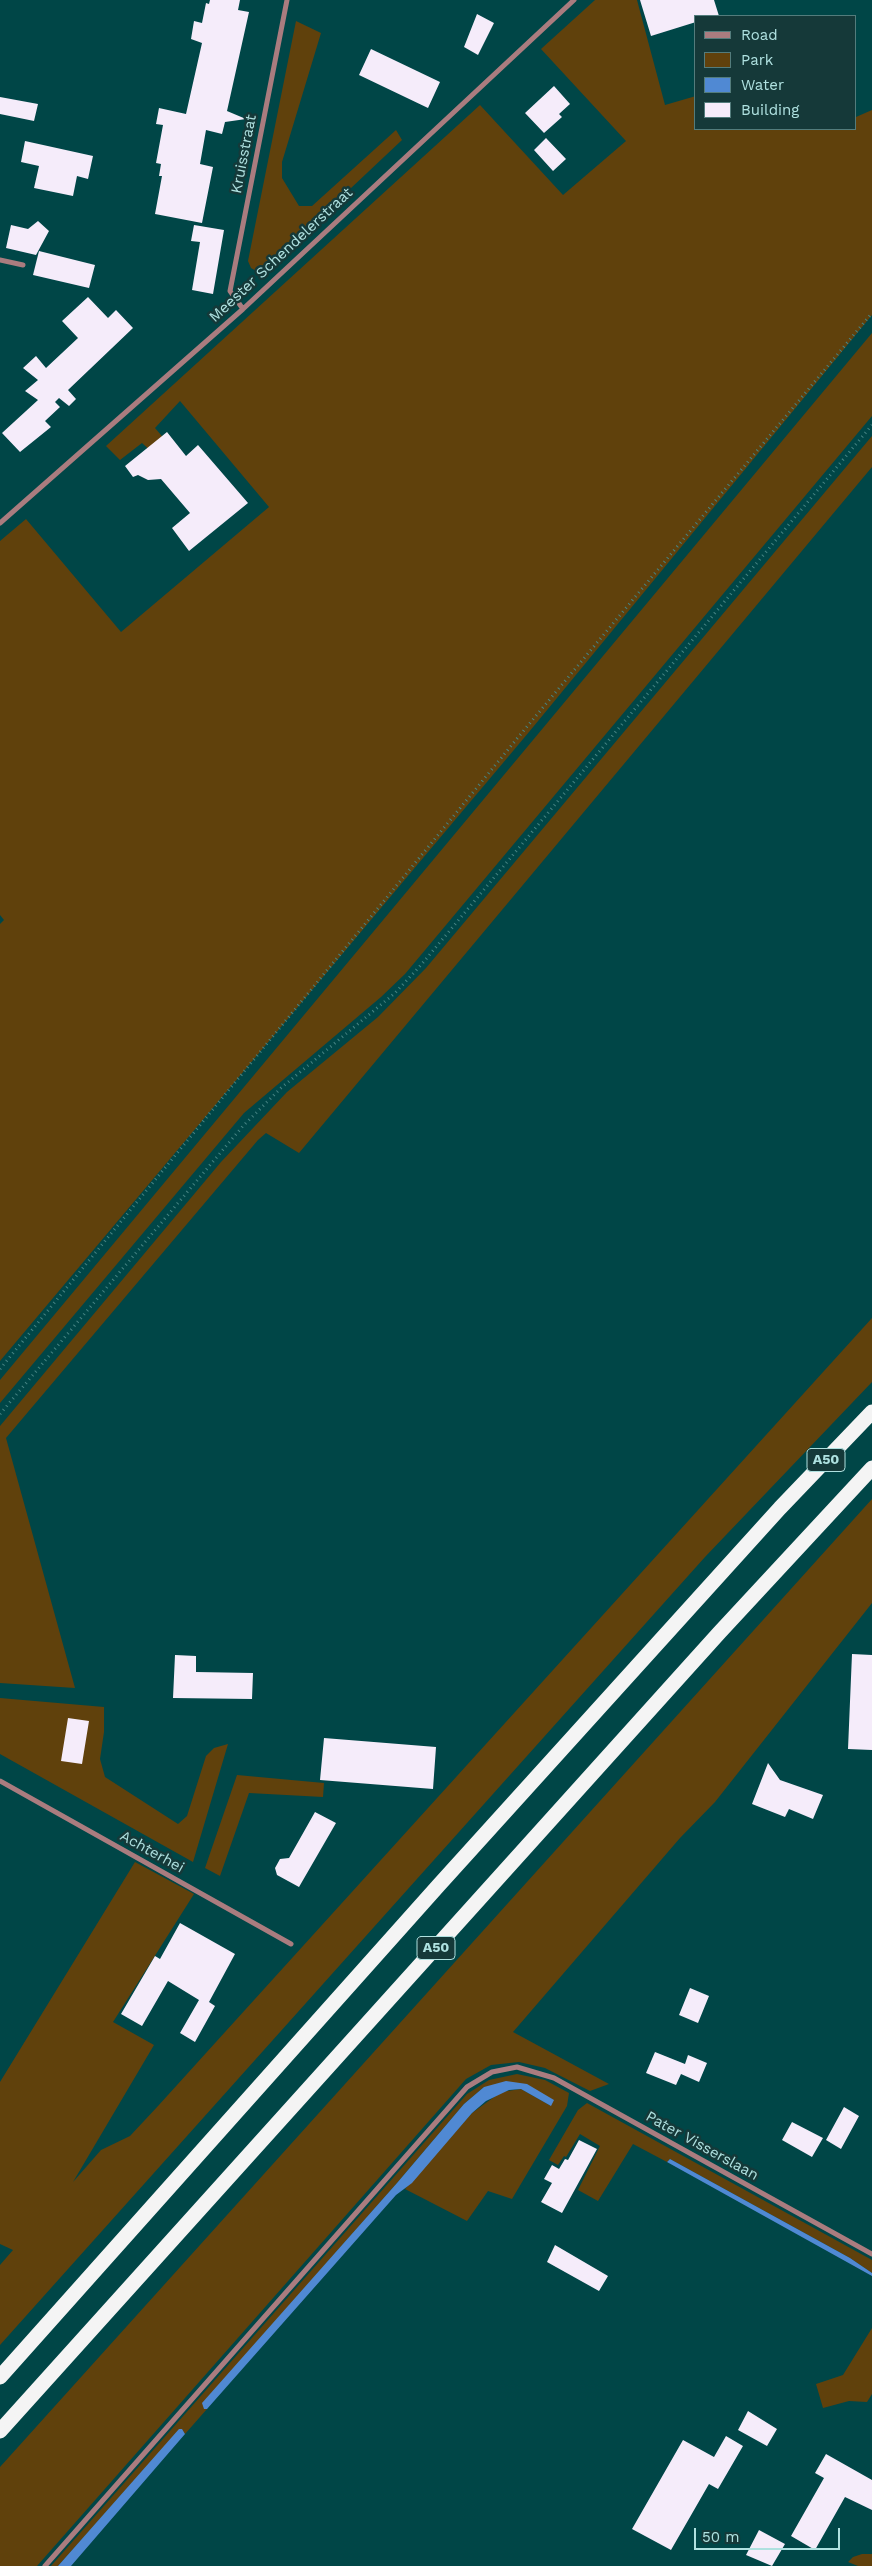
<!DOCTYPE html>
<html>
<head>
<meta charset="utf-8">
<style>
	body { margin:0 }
	#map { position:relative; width:872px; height:2566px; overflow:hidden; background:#004647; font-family:"Work Sans",sans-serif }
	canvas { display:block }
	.legend { position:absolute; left:694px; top:15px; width:162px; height:115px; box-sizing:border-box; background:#153939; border:1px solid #537c7c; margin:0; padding:6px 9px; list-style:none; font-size:15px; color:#afe1e0 }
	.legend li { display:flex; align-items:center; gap:10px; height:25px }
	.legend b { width:25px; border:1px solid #537c7c }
	.scale { position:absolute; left:694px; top:2528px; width:146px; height:22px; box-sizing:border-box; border:2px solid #afe1e0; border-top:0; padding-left:6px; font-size:15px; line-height:18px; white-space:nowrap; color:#afe1e0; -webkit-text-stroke:4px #153939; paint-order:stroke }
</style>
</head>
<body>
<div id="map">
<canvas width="872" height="2566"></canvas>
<ul class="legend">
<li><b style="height:6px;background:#aa7c7f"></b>Road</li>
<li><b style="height:14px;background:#60410c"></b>Park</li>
<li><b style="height:14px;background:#5089d3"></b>Water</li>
<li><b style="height:14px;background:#f5ecfa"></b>Building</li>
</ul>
<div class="scale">50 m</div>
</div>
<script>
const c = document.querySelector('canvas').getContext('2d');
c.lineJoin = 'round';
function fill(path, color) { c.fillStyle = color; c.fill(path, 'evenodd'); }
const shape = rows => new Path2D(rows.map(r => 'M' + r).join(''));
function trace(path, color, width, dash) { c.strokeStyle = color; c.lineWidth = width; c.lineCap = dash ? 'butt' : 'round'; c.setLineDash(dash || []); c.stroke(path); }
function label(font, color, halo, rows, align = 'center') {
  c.font = font + ' "Work Sans",sans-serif'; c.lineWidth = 5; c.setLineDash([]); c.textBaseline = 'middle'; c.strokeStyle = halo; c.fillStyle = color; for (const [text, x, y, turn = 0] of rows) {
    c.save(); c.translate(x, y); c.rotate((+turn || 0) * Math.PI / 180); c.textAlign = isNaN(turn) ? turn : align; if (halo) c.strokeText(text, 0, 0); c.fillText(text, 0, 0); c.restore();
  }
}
fill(shape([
	[595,0,637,0,665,105,696,96,696,129,856,129,856,117,872,110,872,315,529,732,0,1361,0,924,4,920,0,915,0,541,26,519,121,632,269,507,180,401,155,428,167,442,154,454,142,443,120,460,106,446,480,105,563,195,626,141,541,49],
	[296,21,321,33,282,162,282,178,299,206,312,206,396,130,402,140,264,270,258,272,251,268,248,261],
	[872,333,872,416,405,974,381,997,244,1113,0,1403,0,1380],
	[872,436,872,467,299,1153,266,1133,258,1140,6,1438,75,1688,0,1683,0,1426,221,1162,287,1092,378,1017,426,968],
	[872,1318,872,1382,705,1557,0,2345,0,2265,13,2250,0,2244,0,2082,135,1862,194,1894,113,2022,154,2045,73,2182,101,2150,130,2136,158,2106],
	[872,1499,872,1603,715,1802,680,1838,513,2032,609,2084,590,2091,545,2068,519,2062,491,2065,466,2079,37,2566,0,2566,0,2467],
	[0,1698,104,1707,104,1732,100,1759,105,1777,178,1824,187,1816,206,1756,214,1748,228,1744,193,1862,0,1754],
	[237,1775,324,1783,323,1797,249,1793,220,1876,205,1868],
	[517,2074,545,2080,569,2093,567,2106,512,2199,488,2191,467,2221,405,2189,472,2113,501,2092,521,2089,551,2106,527,2084,484,2087,464,2104,397,2183,203,2403,204,2409,207,2409,185,2434,182,2430,179,2430,58,2566,51,2566,467,2094,489,2080],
	[587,2103,872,2260,872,2273,850,2258,670,2159,667,2162,633,2144,598,2201,578,2190,600,2146,580,2134,566,2157,564,2156,558,2165,549,2160,578,2110],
	[872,2328,872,2394,867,2402,849,2401,823,2408,816,2384,843,2375],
	[862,2554,872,2554,872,2566,858,2566,848,2562,853,2557]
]), '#60410c');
fill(shape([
	[506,2081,527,2084,554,2100,551,2106,521,2089,509,2090,486,2101,472,2113,412,2183,396,2195,207,2409,204,2409,202,2403,397,2183,464,2104,484,2087],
	[670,2159,850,2258,872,2273,872,2276,667,2162],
	[179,2429,182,2429,185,2434,71,2566,58,2566]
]), '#5089d3');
fill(shape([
	[210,0,240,0,238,10,249,12,227,111,246,119,225,122,222,134,206,130,200,164,213,167,202,223,155,214,162,176,159,176,161,164,156,163,163,125,156,124,159,108,186,114,202,43,191,39,194,21,202,23,206,3,209,4],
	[640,0,714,0,719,16,696,16,696,22,651,36],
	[477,14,494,23,478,55,464,47],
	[371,49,440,82,428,108,359,75],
	[554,86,570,104,559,114,562,117,544,133,525,113],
	[0,97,38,104,34,121,0,114],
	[546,138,566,159,553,171,534,150],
	[25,141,93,156,88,179,77,176,73,196,34,188,39,166,21,162],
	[38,221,49,231,36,255,6,248,11,225,28,229],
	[194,225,224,230,213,294,192,290,200,242,191,241],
	[39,251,95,265,89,288,33,275],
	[88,297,108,318,116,310,133,328,68,390,76,399,69,406,59,398,55,402,60,407,45,421,51,427,20,452,2,433,38,400,25,391,38,380,23,368,36,356,46,368,78,338,62,321],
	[167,432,186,456,198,445,248,503,189,551,172,528,190,513,161,479,148,480,138,475,133,477,125,466],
	[852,1654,872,1655,872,1750,848,1749],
	[175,1655,196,1656,196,1672,253,1673,252,1699,173,1698],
	[68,1718,89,1721,82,1764,61,1761],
	[324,1738,436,1747,433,1789,320,1780],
	[768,1763,780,1780,823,1795,813,1819,789,1809,785,1817,752,1804],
	[315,1812,336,1823,299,1887,277,1875,275,1868,280,1859,289,1858],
	[180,1923,235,1954,209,2002,215,2006,195,2042,180,2033,199,2000,168,1981,142,2026,121,2014,155,1956,160,1959],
	[690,1988,709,1996,698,2023,679,2015],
	[655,2052,685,2064,688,2055,707,2063,699,2082,681,2074,676,2085,646,2073],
	[844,2107,859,2116,841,2149,826,2140],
	[792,2122,823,2138,812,2157,782,2140],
	[579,2140,597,2149,562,2213,541,2202,552,2183,544,2179,552,2165,559,2169,565,2159,568,2160],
	[555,2245,608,2276,599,2291,547,2262],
	[748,2411,777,2429,767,2446,738,2430],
	[726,2436,743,2446,718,2489,709,2484,671,2550,632,2529,683,2440,714,2457],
	[826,2454,872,2480,872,2510,845,2497,815,2550,791,2536,824,2478,815,2473],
	[759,2530,785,2544,772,2566,746,2555]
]), '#f5ecfa');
trace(shape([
	[0,1369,520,735,872,313],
	[0,1414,243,1126,281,1088,395,993,421,965,872,425]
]), '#468484', 3, [1, 4]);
trace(shape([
	[0,260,23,265],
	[243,309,230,291,287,0],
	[0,523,243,309,574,0],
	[0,1781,291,1944],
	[45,2566,467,2087,492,2072,517,2067,554,2078,872,2254]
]), '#aa7c7f', 5);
trace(shape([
	[0,2377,438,1886,780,1508,872,1412],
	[0,2431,719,1633,872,1468]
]), '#f4f4f4', 15);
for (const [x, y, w] of [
	[826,1460,38],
	[436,1948,38]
]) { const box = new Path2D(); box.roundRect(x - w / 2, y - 11.5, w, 23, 4); c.fillStyle = '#153939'; c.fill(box); trace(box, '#afe1e0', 1); }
label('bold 14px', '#afe1e0', null, [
	["A50",826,1460],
	["A50",436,1948]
]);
label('15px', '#afe1e0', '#153939', [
	["Kruisstraat",244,154,-79],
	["Meester Schendelerstraat",281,255,-43],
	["Achterhei",152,1852,29],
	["Pater Visserslaan",702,2146,29]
]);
</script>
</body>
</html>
